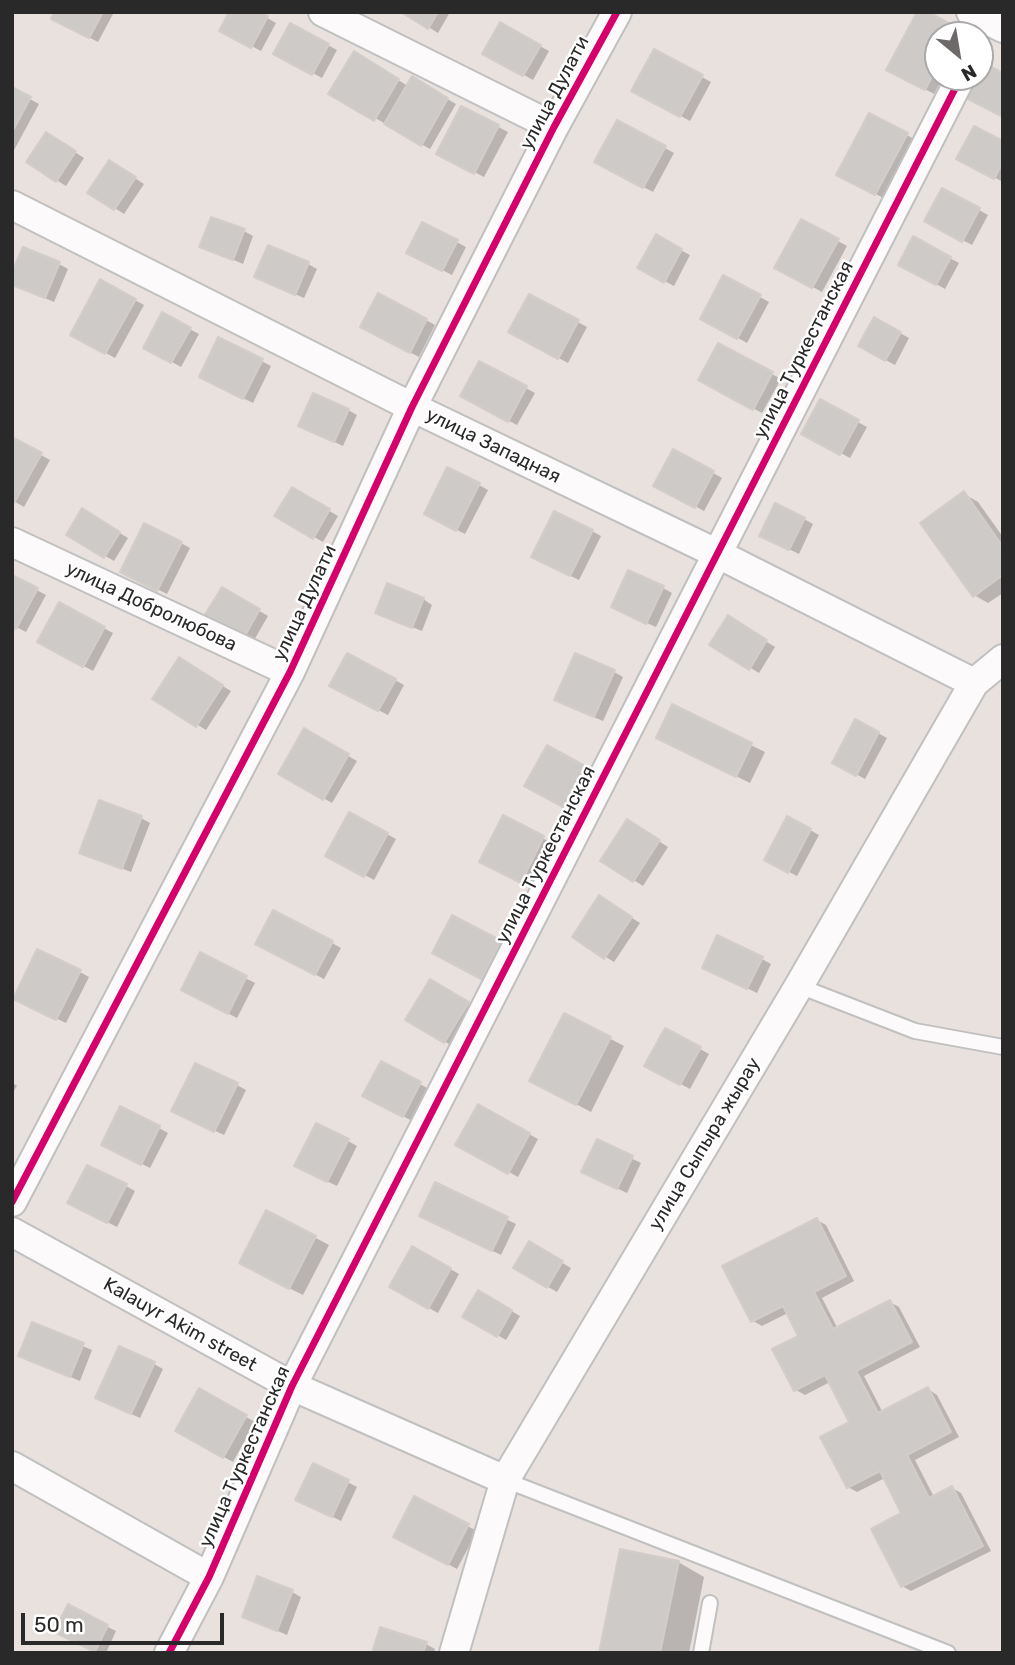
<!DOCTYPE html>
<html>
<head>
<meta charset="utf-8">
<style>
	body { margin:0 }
	#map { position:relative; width:1015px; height:1665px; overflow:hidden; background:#e8e1de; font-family:Rubik,sans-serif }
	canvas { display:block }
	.frame { position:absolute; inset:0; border:14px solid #292929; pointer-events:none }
	.north { position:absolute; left:924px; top:21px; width:70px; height:70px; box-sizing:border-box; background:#fff; border:2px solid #a9a9a9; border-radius:50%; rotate:150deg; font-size:19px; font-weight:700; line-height:28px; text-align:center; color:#292929 }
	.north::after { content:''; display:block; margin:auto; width:24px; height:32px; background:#6c6968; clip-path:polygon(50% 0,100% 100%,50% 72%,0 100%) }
	.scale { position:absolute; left:21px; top:1613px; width:203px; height:32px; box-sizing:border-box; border:4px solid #292929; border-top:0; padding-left:9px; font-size:21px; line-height:24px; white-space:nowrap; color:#292929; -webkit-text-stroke:5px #fff; paint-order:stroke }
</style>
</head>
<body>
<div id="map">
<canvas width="1015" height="1665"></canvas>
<div class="frame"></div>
<div class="north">N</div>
<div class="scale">50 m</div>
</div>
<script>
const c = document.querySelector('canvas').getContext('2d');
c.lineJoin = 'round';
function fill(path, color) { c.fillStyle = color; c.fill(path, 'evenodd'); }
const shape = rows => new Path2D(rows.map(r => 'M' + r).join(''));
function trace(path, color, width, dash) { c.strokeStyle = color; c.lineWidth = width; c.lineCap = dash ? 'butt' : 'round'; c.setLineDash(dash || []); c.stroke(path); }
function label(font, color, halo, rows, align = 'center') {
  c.font = font + ' Rubik,sans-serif'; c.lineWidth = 5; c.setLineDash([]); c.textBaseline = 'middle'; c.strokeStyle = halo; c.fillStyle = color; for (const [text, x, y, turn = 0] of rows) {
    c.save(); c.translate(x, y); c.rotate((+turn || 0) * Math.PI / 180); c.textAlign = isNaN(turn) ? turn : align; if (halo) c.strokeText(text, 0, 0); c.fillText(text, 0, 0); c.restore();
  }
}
fill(shape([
	[56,12,111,12,113,14,98,42,62,23],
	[257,12,276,23,261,51,222,30],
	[404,12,450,12,438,33],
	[924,12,966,35,938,35,938,77,943,77,934,94,888,69],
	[291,25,337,50,322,78,276,53],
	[501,25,549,51,533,80,485,53],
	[654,51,711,82,690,121,634,90],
	[355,54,408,86,412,79,456,104,430,149,331,93],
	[12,89,39,104,13,152,12,152],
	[462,108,508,132,484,177,438,153],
	[870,115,916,140,885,199,839,174],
	[617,122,674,153,653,192,596,162],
	[55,139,84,158,66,186,28,162],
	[1003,143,1003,182,958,158],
	[118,167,144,184,124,214,90,192],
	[943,190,988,215,972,245,926,221],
	[801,221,847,246,822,292,777,267],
	[423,224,466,247,452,275,417,257],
	[244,231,253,236,243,264,202,246],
	[656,237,690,255,674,286,640,268],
	[914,239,959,263,945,289,900,264],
	[59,264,68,269,54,302,19,287],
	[308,264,317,269,304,298,265,281],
	[724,277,769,302,747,343,702,318],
	[101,282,144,305,115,358,72,334],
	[530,296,587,327,568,363,510,332],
	[163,315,199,334,181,367,145,347],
	[874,319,909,338,895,365,860,346],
	[426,320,435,325,419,357,371,332],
	[219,339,271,366,253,403,210,382],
	[719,345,781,379,762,413,700,380],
	[480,363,535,393,517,425,462,396],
	[821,402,867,427,850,458,804,433],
	[348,410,357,415,343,446,309,430],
	[12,439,50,460,24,507,12,500],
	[674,451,722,478,704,511,656,485],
	[479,485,488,490,465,534,435,519],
	[292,489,338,516,323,542,277,516],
	[964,494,978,502,1003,537,1003,593,988,603,974,595],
	[83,511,128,538,114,561,68,534],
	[804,519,813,524,799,554,770,540],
	[592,531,601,536,579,580,542,562],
	[181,543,190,548,167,594,131,576],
	[12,577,46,595,26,632,12,625],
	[663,588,672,593,656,627,622,612],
	[222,589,268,616,253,642,207,615],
	[423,599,432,605,422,631,387,617],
	[59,604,113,633,93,671,39,642],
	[728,618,775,647,759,673,711,644],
	[179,660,231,691,206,730,155,699],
	[614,672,623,677,603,721,565,705],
	[395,680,404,685,388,715,341,691],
	[673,707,765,752,750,783,672,745],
	[856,721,887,738,865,779,834,762],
	[305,731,357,761,332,803,280,773],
	[548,748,593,772,572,810,527,786],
	[350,814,396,839,374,880,328,855],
	[141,818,150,823,131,872,81,852],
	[503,818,552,843,530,887,490,867],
	[637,827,668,847,643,886,603,860],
	[810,830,819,835,797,876,766,860],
	[608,903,640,923,614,962,574,937],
	[453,917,510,947,491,983,434,952],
	[332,943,341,948,324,979,266,948],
	[200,955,255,983,237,1018,192,995],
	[762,959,771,964,757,993,713,972],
	[80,972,89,977,66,1023,24,1003],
	[431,981,476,1009,454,1047,408,1020],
	[565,1015,624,1046,591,1112,545,1088],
	[666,1030,709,1054,690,1089,646,1065],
	[381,1063,429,1089,412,1121,365,1095],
	[12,1082,17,1086,12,1094],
	[237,1085,246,1090,224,1135,183,1116],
	[478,1106,538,1139,518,1177,458,1144],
	[159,1128,168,1133,150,1168,112,1149],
	[348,1141,357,1146,337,1186,305,1171],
	[598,1142,641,1163,627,1193,593,1177],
	[436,1185,516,1224,501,1255,430,1221],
	[126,1186,135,1191,117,1227,79,1208],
	[267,1212,329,1245,303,1295,255,1271],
	[817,1220,826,1225,854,1281,822,1298,838,1329,890,1302,899,1307,920,1347,864,1376,883,1413,928,1389,937,1395,959,1437,915,1460,934,1497,952,1488,961,1493,991,1551,911,1591,902,1586,904,1514,885,1478,857,1492,848,1487,852,1423,830,1382,805,1395,796,1390,800,1336,788,1313,762,1326,753,1321,725,1267],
	[529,1244,571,1268,557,1292,515,1268],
	[413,1248,459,1274,438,1313,391,1287],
	[479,1292,520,1316,506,1340,465,1316],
	[33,1325,92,1350,80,1381,21,1356],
	[154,1364,163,1369,140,1418,107,1403],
	[200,1391,255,1422,233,1462,177,1431],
	[314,1465,357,1487,341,1521,307,1504],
	[415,1498,477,1531,457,1569,404,1541],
	[678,1562,704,1577,689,1653,601,1653],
	[292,1592,301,1597,287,1635,244,1616],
	[68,1607,116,1631,106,1653,98,1653,65,1637],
	[426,1644,435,1649,434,1653,373,1653]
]), '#0003');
const building = shape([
	[54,12,103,12,89,38,51,19,54,12],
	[229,12,261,12,268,16,251,48,219,31,229,12],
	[401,12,438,12,428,29,401,12],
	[917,12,928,12,958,28,954,35,938,35,938,65,925,90,886,70,917,12],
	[500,22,541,45,523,76,482,54,500,22],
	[290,23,329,44,312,75,273,54,290,23],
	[654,49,703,75,680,117,631,91,654,49],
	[354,51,399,79,374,121,328,94,354,51],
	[985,63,1003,73,1003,117,966,98,977,77,980,77,985,63],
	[412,76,448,98,421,146,384,124,412,76],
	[12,87,31,97,12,132,12,87],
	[461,106,499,125,474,174,436,154,461,106],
	[869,113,908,133,875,195,836,175,869,113],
	[617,120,666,146,643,188,594,162,617,120],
	[974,126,1003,141,1003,162,994,179,956,159,974,126],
	[46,132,76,151,56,182,26,162,46,132],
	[109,160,136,177,114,210,87,193,109,160],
	[942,188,980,208,962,242,924,221,942,188],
	[211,217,245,229,233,260,199,247,211,217],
	[801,219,839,239,812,288,774,268,801,219],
	[422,222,458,240,442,271,406,253,422,222],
	[656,234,682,249,664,283,637,268,656,234],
	[913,236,951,257,936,285,898,265,913,236],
	[268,245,309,262,295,295,254,277,268,245],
	[23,247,60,262,45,298,12,285,12,272,23,247],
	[723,275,761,295,737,339,700,319,723,275],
	[100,279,136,299,105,354,70,335,100,279],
	[378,293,427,319,410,353,360,327,378,293],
	[529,294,579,320,558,359,508,332,529,294],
	[162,312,191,328,171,363,143,348,162,312],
	[874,317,901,332,885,361,858,346,874,317],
	[218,337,263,359,243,399,199,377,218,337],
	[718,343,773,372,753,410,698,380,718,343],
	[479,361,527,386,508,422,460,396,479,361],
	[313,393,349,409,334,442,298,426,313,393],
	[820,399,859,420,840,455,801,434,820,399],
	[12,437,42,453,14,503,12,502,12,437],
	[673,449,714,471,695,508,653,486,673,449],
	[447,467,480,483,456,531,424,514,447,467],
	[292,487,330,509,313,539,274,516,292,487],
	[964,491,1003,547,1003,575,973,597,920,523,964,491],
	[775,503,805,518,789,550,759,536,775,503],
	[82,508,120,532,104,558,66,535,82,508],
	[554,511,593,530,570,576,531,557,554,511],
	[144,523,182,542,157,591,120,572,144,523],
	[628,570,664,586,646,624,611,607,628,570],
	[12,575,38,588,16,629,12,627,12,575],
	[387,583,424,598,412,628,375,613,387,583],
	[222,587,260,609,243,639,204,616,222,587],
	[59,602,105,627,83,667,37,642,59,602],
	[728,615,767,640,749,670,709,645,728,615],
	[347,653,396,679,378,711,329,686,347,653],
	[575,653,615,670,594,717,554,700,575,653],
	[179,657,223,685,196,727,152,699,179,657],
	[672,704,752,743,736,777,656,738,672,704],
	[855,719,879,732,856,776,832,763,855,719],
	[304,728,349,754,323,800,278,774,304,728],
	[547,745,585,766,563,807,524,786,547,745],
	[99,800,142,816,122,869,79,853,99,800],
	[349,812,388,833,364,877,325,856,349,812],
	[503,815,544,836,521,883,479,862,503,815],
	[787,816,811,829,788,873,764,860,787,816],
	[627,819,660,840,633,882,600,861,627,819],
	[599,895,632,917,604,959,572,937,599,895],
	[273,910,333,941,315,975,255,944,273,910],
	[452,915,502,941,481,979,432,953,452,915],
	[717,935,763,957,747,989,702,968,717,935],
	[37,949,81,970,56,1020,13,999,37,949],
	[200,952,247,976,228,1014,181,990,200,952],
	[430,979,469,1002,444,1043,405,1020,430,979],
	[564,1013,611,1037,576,1105,529,1081,564,1013],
	[665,1028,701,1047,680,1085,644,1066,665,1028],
	[381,1061,421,1082,403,1117,362,1096,381,1061],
	[195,1063,238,1083,214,1132,171,1111,195,1063],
	[478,1104,530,1133,508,1174,455,1145,478,1104],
	[120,1106,160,1126,141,1165,101,1145,120,1106],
	[316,1123,349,1139,327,1182,294,1166,316,1123],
	[597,1139,633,1156,617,1189,581,1172,597,1139],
	[87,1165,127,1184,107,1223,67,1203,87,1165],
	[435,1182,508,1217,492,1251,419,1216,435,1182],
	[266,1210,316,1236,289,1289,239,1263,266,1210],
	[817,1218,846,1276,814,1292,833,1329,890,1300,912,1342,856,1371,878,1413,928,1387,951,1432,907,1455,929,1498,952,1486,983,1546,901,1587,871,1529,901,1513,880,1471,847,1488,820,1437,849,1422,825,1375,794,1391,772,1349,798,1336,783,1306,751,1322,722,1266,817,1218],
	[529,1241,563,1261,547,1288,513,1268,529,1241],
	[412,1246,451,1268,428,1309,389,1287,412,1246],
	[478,1290,512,1310,497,1337,462,1317,478,1290],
	[32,1322,84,1343,70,1377,18,1356,32,1322],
	[119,1346,155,1362,131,1414,95,1398,119,1346],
	[199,1388,247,1415,223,1458,175,1431,199,1388],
	[313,1463,349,1480,332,1517,295,1500,313,1463],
	[414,1496,469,1524,448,1565,393,1537,414,1496],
	[620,1549,679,1561,660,1653,599,1653,620,1549],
	[257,1576,293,1590,277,1631,242,1617,257,1576],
	[68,1604,108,1625,95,1652,54,1632,68,1604],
	[380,1627,427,1642,423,1653,372,1653,380,1627]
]);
fill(building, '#cecac7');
trace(building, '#d3cdca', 2);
const service = shape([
	[799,986,915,1031,1003,1047],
	[505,1480,948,1653],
	[701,1653,710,1603]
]);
const minor = shape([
	[323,12,554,127],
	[971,12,1003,28],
	[12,205,412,407,718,554,974,683],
	[12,542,290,672],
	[12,1202,290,672,412,407,554,127,617,12],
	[12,1232,292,1386,505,1480],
	[12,1466,209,1577],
	[169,1653,209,1577,292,1386,961,77],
	[454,1653,505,1480,799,986,974,683,1003,659]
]);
trace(service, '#c1c0c0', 18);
trace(minor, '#c1c0c0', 32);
trace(service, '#fcfafa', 14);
trace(minor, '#fcfafa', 28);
trace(shape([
	[12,1202,290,672,412,407,554,127,617,12],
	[169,1653,209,1577,292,1386,961,77]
]), '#d6006c', 7);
label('19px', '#292929', '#fff', [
	["улица Дулати",555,93,-62],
	["улица Туркестанская",804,350,-63],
	["улица Западная",493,446,26],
	["улица Дулати",305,603,-65],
	["улица Добролюбова",151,607,25],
	["улица Туркестанская",546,855,-63],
	["улица Сыпыра жырау",705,1144,-59],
	["Kalauyr Akim street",180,1325,29],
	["улица Туркестанская",245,1457,-66]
]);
</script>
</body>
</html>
